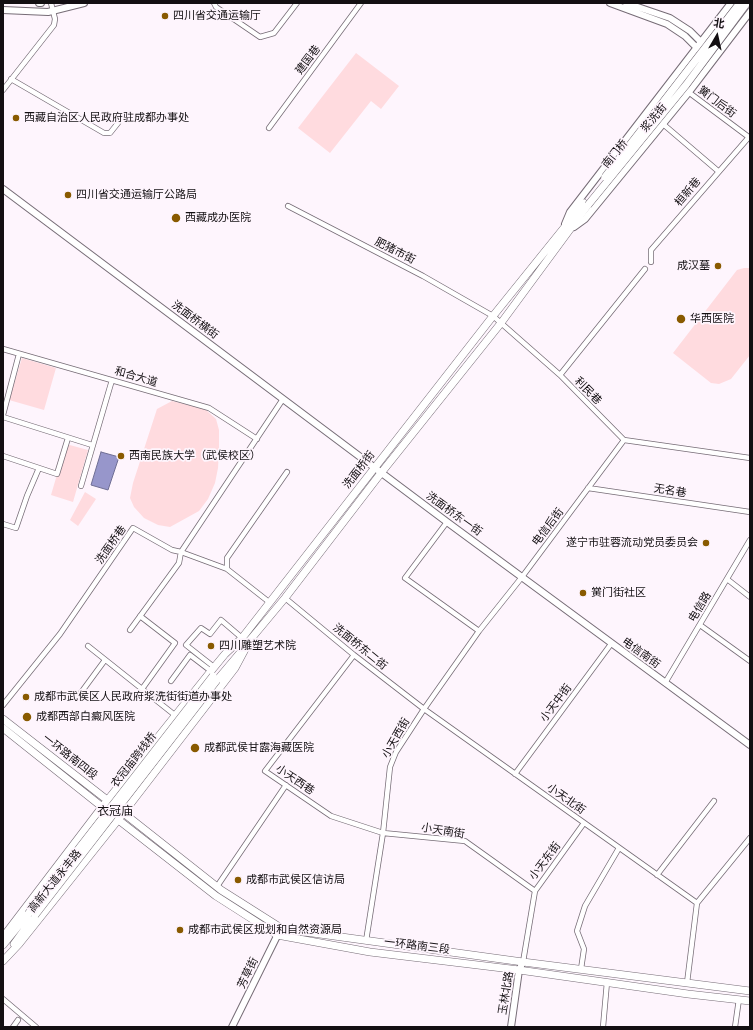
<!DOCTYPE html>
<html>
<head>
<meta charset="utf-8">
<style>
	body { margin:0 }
	#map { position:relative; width:753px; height:1030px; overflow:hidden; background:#fef5fd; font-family:"Work Sans","Noto Sans SC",sans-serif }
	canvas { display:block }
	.frame { position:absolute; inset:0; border:4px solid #130f12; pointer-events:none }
	.north { position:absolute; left:697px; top:16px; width:40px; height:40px; -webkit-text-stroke:3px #fef5fd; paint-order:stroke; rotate:9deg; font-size:11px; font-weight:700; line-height:16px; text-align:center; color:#130f12 }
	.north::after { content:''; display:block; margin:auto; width:14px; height:18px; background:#130f12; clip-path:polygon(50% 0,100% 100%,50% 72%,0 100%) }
</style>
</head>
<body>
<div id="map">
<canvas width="753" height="1030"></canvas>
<div class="frame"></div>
<div class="north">北</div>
</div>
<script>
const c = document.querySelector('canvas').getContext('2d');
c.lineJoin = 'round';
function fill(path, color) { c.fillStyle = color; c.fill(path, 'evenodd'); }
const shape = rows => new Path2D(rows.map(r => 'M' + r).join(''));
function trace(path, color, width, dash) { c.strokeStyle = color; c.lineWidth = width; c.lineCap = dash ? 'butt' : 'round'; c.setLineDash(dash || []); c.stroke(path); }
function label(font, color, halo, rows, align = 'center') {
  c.font = font + ' "Work Sans","Noto Sans SC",sans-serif'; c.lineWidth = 3.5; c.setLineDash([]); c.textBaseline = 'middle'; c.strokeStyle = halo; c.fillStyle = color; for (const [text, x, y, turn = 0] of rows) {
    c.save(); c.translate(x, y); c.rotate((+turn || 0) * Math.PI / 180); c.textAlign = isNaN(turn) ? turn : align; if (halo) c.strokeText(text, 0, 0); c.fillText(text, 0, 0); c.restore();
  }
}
fill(shape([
	[356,53,399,86,381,109,371,101,330,153,298,128],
	[744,268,750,268,750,355,731,379,719,384,711,383,673,353,737,270],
	[22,358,56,368,44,410,9,400],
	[172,401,205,409,216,419,219,430,219,450,218,468,215,483,208,499,199,511,170,527,158,525,144,518,134,507,130,498,133,483,157,409],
	[66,444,88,450,73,502,51,495],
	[85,492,96,499,78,526,70,520]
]), '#ffdbdf');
const water = shape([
	[101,452,119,457,108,490,91,485,101,452]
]);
fill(water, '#9796cb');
trace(water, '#6f6e94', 1);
const street = shape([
	[214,3,216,7,260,37,274,33,297,3],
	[11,79,104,133,110,133,118,123],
	[3,90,54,25,55,19,51,3],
	[687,91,750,138],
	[663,124,718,171],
	[269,128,361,3],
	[288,206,423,276,493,316,560,375,624,440,522,577,479,631,424,709,396,752,390,767,383,833,366,941],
	[651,262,651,250,749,137],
	[3,349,209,408,257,439],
	[560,375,645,269],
	[3,415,19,354],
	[3,417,92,445],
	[624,440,750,458],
	[3,456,57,474,68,438],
	[81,486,112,380],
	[588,488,750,512],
	[447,522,405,578,479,631],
	[3,524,16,528,27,496,39,468],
	[227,569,227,558,287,472],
	[727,579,750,597],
	[285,598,354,655,424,709,697,903],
	[140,616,175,643,142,689],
	[700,625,750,661],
	[130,630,179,563,181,552,283,399],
	[88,646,176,716],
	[354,655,265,771,331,816,383,833,465,841,535,891],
	[214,667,186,645,201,628,210,634,221,620,242,638],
	[171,681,190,655,211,671],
	[665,683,750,540],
	[77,698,105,660],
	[3,705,60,634,133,528,172,550,181,552,227,569,269,602],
	[515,774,611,644],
	[657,875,714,801],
	[218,885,286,785],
	[523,962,535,891,584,823],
	[581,969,584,949,577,931,585,906,619,848],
	[687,983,697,903,750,838],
	[3,999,36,1027],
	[13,1027,18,1020],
	[603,1027,607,982],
	[735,1027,739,999]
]);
const secondary = shape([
	[39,3,41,3],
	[610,3,667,24,685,36,699,50],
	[626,3,670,18,690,31,703,44],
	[3,10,48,12,84,3],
	[3,189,447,522,750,745],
	[565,224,570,212,731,3],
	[574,227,585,219,689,92,750,12],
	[232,1027,281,928],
	[511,1027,519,970,523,962]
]);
const primary = shape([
	[217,680,239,654],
	[3,719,111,803],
	[3,728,106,810],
	[121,811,221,890,281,928,298,931,523,962,750,991],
	[116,818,216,896,277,935,370,952,519,970,688,994,750,1001],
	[3,937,102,807,211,671,225,654,242,638,493,316,584,203],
	[14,944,35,915],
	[3,945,28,914],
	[3,961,19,944,118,820,235,668,250,640,285,598,381,473,501,323,588,205]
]);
trace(street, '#766c76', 6);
trace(secondary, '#766c76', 8);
trace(primary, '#766c76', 8);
trace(street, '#fff', 4.5);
trace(secondary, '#fff', 6);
trace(primary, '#fff', 7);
const primaryBridge = shape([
	[605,177,740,3],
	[588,205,686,85,747,3],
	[28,914,213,676],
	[35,915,217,680]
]);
trace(primaryBridge, '#766c76', 8, []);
trace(primaryBridge, '#fff', 7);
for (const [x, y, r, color] of [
	[165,16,4,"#895a00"],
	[16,118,4,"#895a00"],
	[68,195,4,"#895a00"],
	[176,218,5,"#895a00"],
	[718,266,4,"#895a00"],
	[681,319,5,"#895a00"],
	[121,456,4,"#895a00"],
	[706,543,4,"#895a00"],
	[583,593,4,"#895a00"],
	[211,646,4,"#895a00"],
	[26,697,4,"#895a00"],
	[27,717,5,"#895a00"],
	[195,748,5,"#895a00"],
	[238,880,4,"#895a00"],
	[180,930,4,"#895a00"]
]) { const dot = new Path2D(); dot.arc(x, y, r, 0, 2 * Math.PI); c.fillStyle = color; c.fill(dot); trace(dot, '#fef5fd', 1.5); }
label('11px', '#130f12', '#fef5fd', [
	["四川省交通运输厅",173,16],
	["西藏自治区人民政府驻成都办事处",24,118],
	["四川省交通运输厅公路局",76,195],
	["西藏成办医院",185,218],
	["成汉墓",710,266,"right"],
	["华西医院",690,319],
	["西南民族大学（武侯校区）",129,456],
	["遂宁市驻蓉流动党员委员会",698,543,"right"],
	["黉门街社区",591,593],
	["四川雕塑艺术院",219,646],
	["成都市武侯区人民政府浆洗街街道办事处",34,697],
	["成都西部白癜风医院",36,717],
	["成都武侯甘露海藏医院",204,748],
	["成都市武侯区信访局",246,880],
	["成都市武侯区规划和自然资源局",188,930]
], 'left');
label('11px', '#130f12', '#fef5fd', [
	["建国巷",308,60,-53],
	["黉门后街",717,102,37],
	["浆洗街",654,118,-50],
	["南门桥",615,154,-51],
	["桓新巷",688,192,-50],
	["肥猪市街",395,251,27],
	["洗面桥横街",195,320,37],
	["和合大道",136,377,16],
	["利民巷",588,391,45],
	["洗面桥街",359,470,-52],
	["无名巷",670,491,9],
	["洗面桥东一街",454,514,36],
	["电信后街",548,527,-53],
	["洗面桥巷",111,545,-55],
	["电信路",700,607,-59],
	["洗面桥东二街",360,647,39],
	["电信南街",641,653,36],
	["小天中街",556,703,-53],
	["小天西街",396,738,-60],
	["一环路南四段",70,757,38],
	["衣冠庙跨线桥",134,760,-52],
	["小天西巷",295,780,34],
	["小天北街",566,799,35],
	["小天南街",443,831,9],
	["小天东街",545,861,-53],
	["高新大道永丰路",55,881,-51],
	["一环路南三段",417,946,7],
	["芳草街",248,973,-64],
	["玉林北路",506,993,-81]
]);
label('12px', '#130f12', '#fef5fd', [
	["衣冠庙",115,811]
]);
</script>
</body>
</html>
